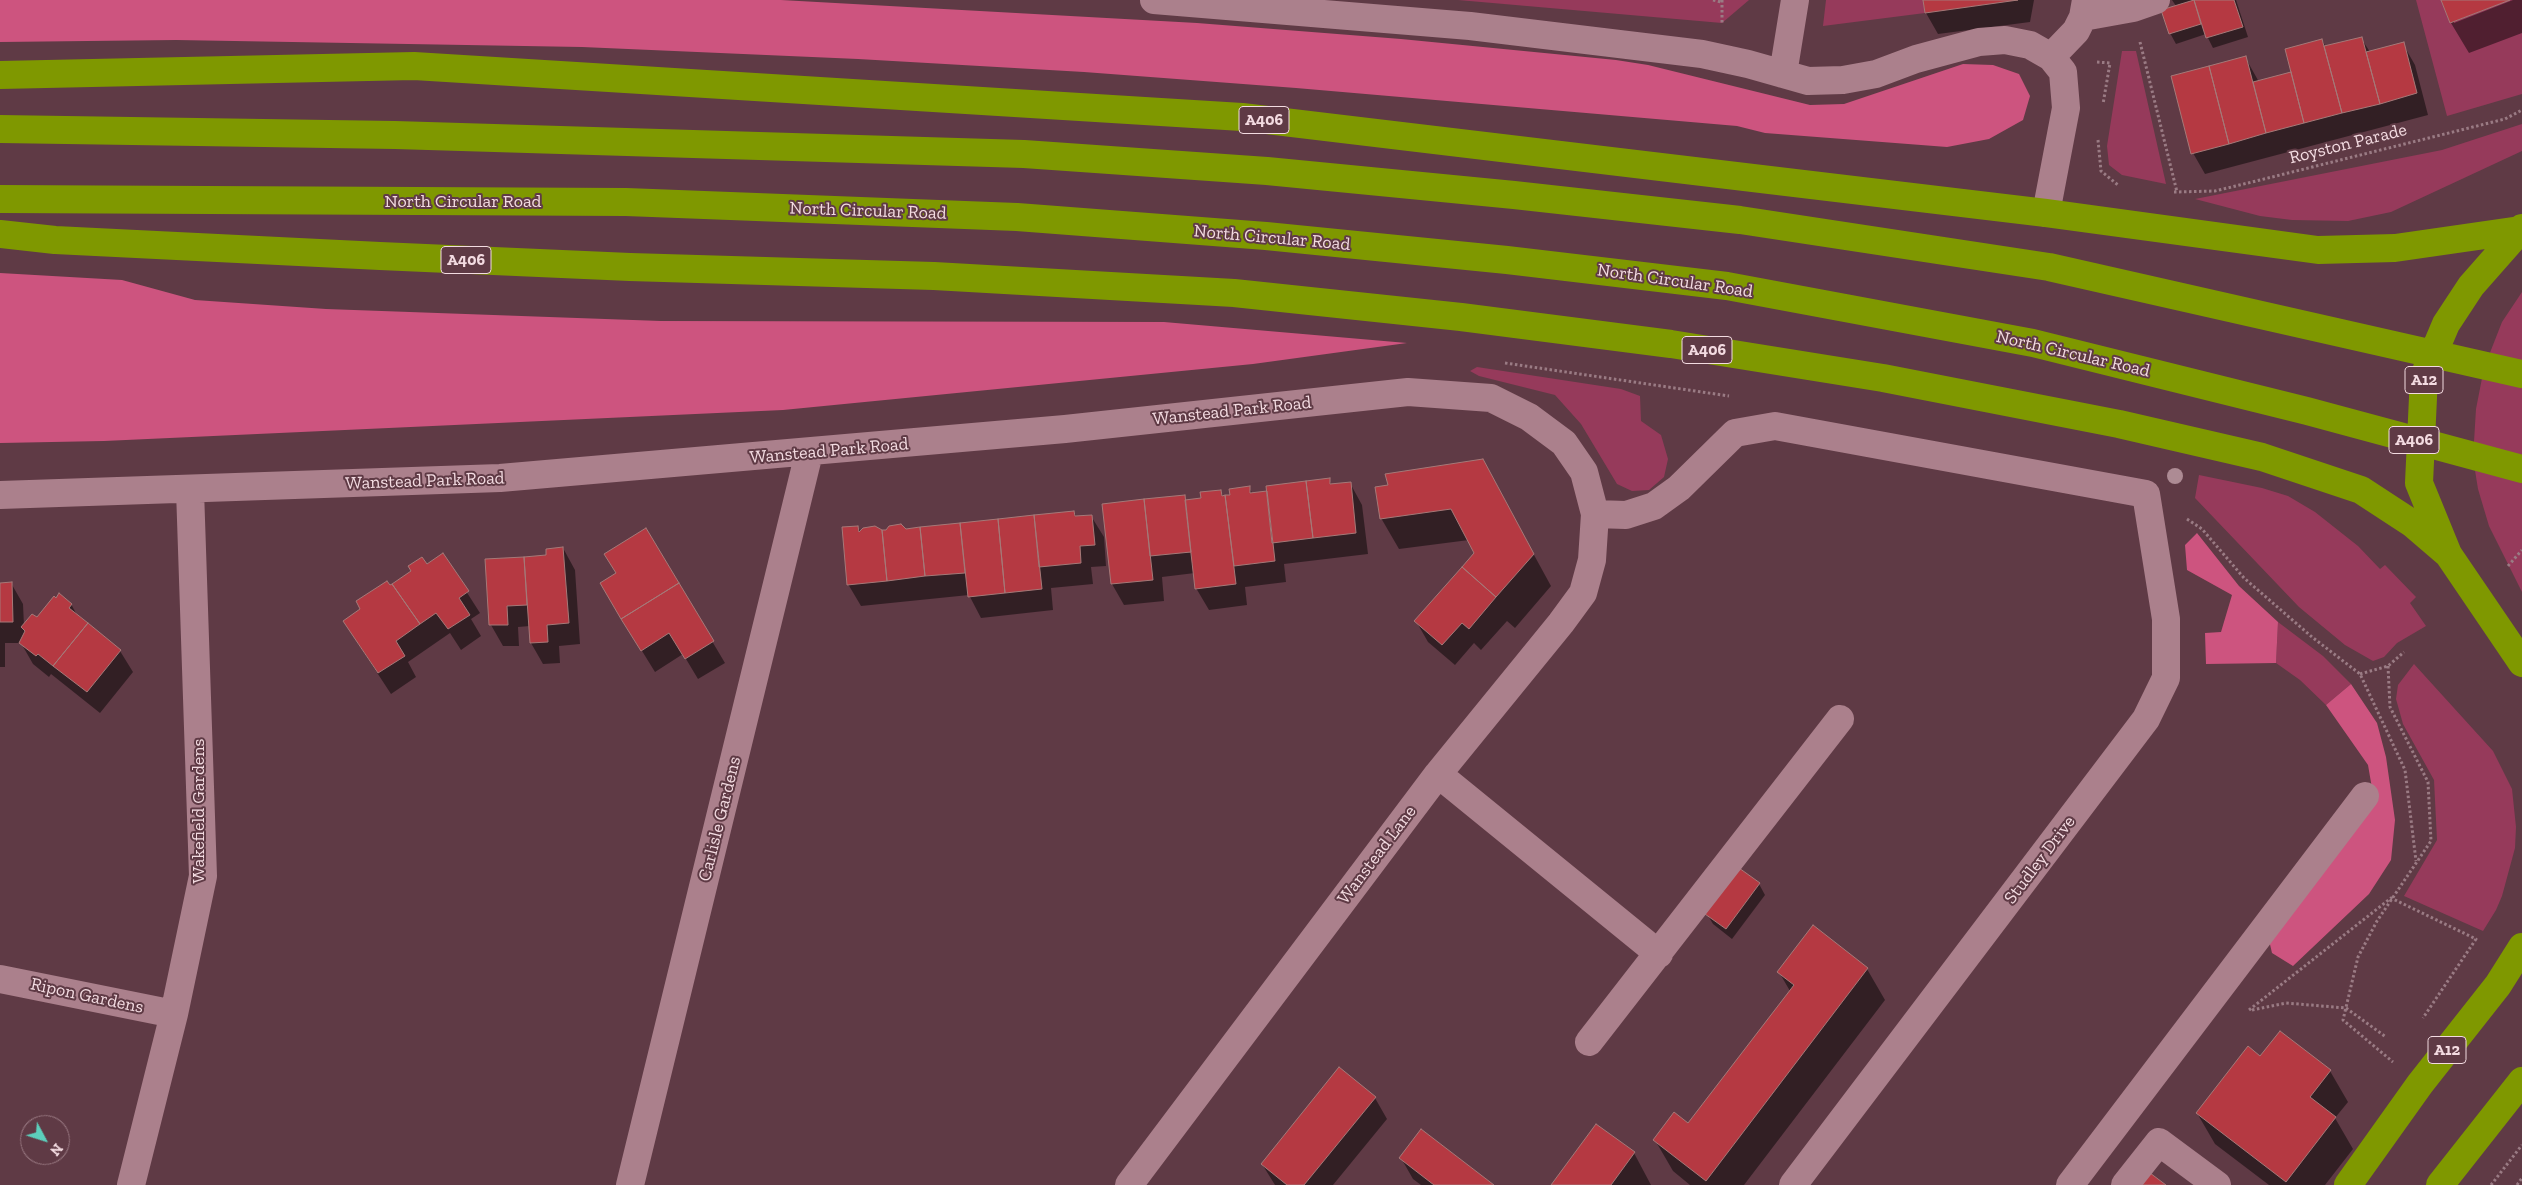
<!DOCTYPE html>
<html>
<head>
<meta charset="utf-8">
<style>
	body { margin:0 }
	#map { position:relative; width:2522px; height:1185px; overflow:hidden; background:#5f3a45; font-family:"Zilla Slab",serif }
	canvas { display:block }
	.north { position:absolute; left:20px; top:1115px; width:50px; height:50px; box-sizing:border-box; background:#5f3a45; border:1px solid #9a7a83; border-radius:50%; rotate:130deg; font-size:14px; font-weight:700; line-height:20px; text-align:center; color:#f3dbe1 }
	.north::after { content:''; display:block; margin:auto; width:18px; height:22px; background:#5ccebb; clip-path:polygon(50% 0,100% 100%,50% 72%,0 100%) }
</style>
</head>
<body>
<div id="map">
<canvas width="2522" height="1185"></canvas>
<div class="north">N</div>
</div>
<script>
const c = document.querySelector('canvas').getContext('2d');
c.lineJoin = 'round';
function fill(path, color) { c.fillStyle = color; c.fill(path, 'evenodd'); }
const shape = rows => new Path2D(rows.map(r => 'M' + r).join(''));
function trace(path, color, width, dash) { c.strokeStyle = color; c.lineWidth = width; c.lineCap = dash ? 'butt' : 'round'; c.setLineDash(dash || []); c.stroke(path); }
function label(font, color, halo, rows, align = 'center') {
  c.font = font + ' "Zilla Slab",serif'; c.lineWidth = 4; c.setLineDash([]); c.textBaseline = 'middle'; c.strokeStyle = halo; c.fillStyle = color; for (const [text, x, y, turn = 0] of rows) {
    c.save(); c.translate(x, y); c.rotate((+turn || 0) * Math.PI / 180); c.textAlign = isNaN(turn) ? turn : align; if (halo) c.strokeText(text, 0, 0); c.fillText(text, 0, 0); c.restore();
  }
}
fill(shape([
	[1458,0,1749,0,1722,23],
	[1826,0,1923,0,1925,13,1823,26],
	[2416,0,2441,0,2450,23,2510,0,2522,0,2522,94,2447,116],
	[2122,51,2136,51,2166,184,2122,175,2109,165,2107,146],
	[2522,124,2522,151,2391,212,2348,221,2292,220,2260,216,2195,199,2442,150],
	[2522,292,2522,592,2489,526,2478,489,2473,458,2476,409,2484,368,2502,322],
	[1477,367,1621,389,1640,396,1641,421,1661,435,1668,459,1664,477,1649,490,1632,491,1617,484,1581,424,1555,395,1479,376,1470,371],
	[2199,475,2262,488,2288,496,2315,512,2358,546,2380,569,2385,565,2416,597,2410,603,2426,626,2397,643,2384,657,2373,661,2345,645,2299,607,2195,498],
	[2278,622,2323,656,2351,684,2326,705,2300,680,2276,663],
	[2414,664,2493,751,2512,789,2516,827,2515,848,2502,896,2496,910,2483,931,2404,896,2437,840,2434,780,2403,724,2396,699,2398,685]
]), '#963a5b');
fill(shape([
	[0,0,781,0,1197,23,1401,39,1616,60,1648,65,1810,105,1844,104,1963,64,1993,65,2019,74,2030,96,2023,120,1989,139,1947,147,1765,133,1737,126,1296,88,1084,72,858,59,582,47,176,40,0,42],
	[0,273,122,280,195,300,326,309,661,321,1164,322,1407,343,1253,364,783,410,104,441,0,443],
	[2197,533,2239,586,2278,622,2276,663,2206,664,2205,633,2221,632,2232,595,2187,570,2185,545],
	[2351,684,2377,723,2386,757,2395,820,2391,860,2369,894,2293,966,2272,953,2269,940,2373,794,2368,765,2326,705]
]), '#cd547f');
fill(shape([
	[1925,0,2034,0,2030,22,1938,34,1926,13],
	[2172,0,2236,0,2248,37,2213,48,2206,34,2176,44,2170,33,2176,6],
	[2443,0,2506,0,2454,20,2454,23,2513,0,2522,0,2522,33,2469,53,2451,23],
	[2361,38,2370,52,2403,44,2415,65,2428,115,2205,174,2193,153,2245,57,2259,82,2293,73,2322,40,2326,47],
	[1482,460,1551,586,1515,628,1507,621,1481,650,1474,643,1455,665,1428,642,1416,621,1476,554,1469,540,1399,549,1381,518],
	[1329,480,1332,485,1350,483,1362,505,1368,554,1284,564,1286,582,1245,587,1247,605,1209,610,1196,588,1195,573,1162,577,1164,601,1124,605,1112,584,1184,496,1187,501,1202,499,1220,491,1224,497,1249,488,1253,494],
	[1074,512,1077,517,1091,516,1104,537,1106,566,1091,567,1093,584,1051,588,1053,610,981,618,969,595,861,606,848,584,858,527,861,532,882,532],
	[646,530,725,663,698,679,683,654,655,672,613,604],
	[563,548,575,570,580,644,559,646,560,663,543,664,531,643,530,626,518,627,519,646,503,646,491,625,487,560,548,556],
	[443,555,480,613,471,619,481,636,461,650,450,633,408,662,416,677,391,694,357,642,390,587],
	[11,583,23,604,24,626,71,604,78,617,120,651,133,672,100,713,51,674,49,677,33,664,21,643,5,643,5,667,0,667,0,584],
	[1759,884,1765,895,1732,939,1713,924,1707,914],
	[1813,927,1867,969,1885,1000,1744,1185,1690,1185,1673,1171,1655,1140,1689,1125,1790,991,1779,972],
	[2261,1058,2330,1071,2348,1102,2335,1118,2353,1149,2325,1185,2269,1185,2215,1144,2197,1113],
	[1375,1098,1387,1119,1333,1185,1275,1185,1262,1164],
	[1634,1153,1651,1185,1553,1185],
	[1401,1158,1492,1185,1421,1185,1413,1179]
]), '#0007');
const building = shape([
	[1923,0,2018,0,1925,13,1923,0],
	[2194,0,2234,0,2243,27,2206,38,2194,0],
	[2194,0,2201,24,2169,34,2161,10,2194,0],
	[2441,0,2510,0,2450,23,2441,0],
	[2362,37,2380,104,2342,113,2324,46,2362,37],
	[2322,39,2342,113,2304,123,2285,49,2322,39],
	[2404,42,2417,93,2380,104,2366,52,2404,42],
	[2246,56,2266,133,2229,144,2209,66,2246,56],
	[2209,66,2229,144,2191,154,2171,76,2209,66],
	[2291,72,2304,123,2266,133,2253,82,2291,72],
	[1483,459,1534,554,1496,597,1462,567,1474,553,1451,509,1380,519,1375,487,1388,485,1385,474,1483,459],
	[1330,478,1330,484,1351,482,1356,533,1313,538,1306,481,1330,478],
	[1306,481,1313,538,1272,543,1266,486,1306,481],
	[1250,486,1250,493,1267,491,1275,561,1234,566,1225,495,1230,495,1229,489,1250,486],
	[1221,490,1222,496,1225,495,1236,584,1195,589,1185,500,1201,498,1200,492,1221,490],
	[1185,495,1191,552,1150,556,1144,499,1185,495],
	[1144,499,1153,580,1111,584,1102,504,1144,499],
	[1074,511,1075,516,1092,515,1095,545,1080,546,1081,563,1039,567,1034,515,1074,511],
	[1034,515,1042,589,1005,593,998,519,1034,515],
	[998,519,1005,593,968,597,960,523,998,519],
	[960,523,965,573,925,576,920,527,960,523],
	[901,524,906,529,920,527,925,576,887,581,882,530,886,530,889,526,901,524],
	[858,526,859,532,863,528,875,526,882,530,887,581,847,585,842,527,858,526],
	[646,528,679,583,621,619,600,583,616,573,604,554,646,528],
	[563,547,569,623,547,625,548,642,530,643,524,557,546,555,546,549,563,547],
	[443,553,469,591,459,598,470,615,448,629,436,613,420,624,392,584,411,571,408,566,422,557,427,564,443,553],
	[524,557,527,605,507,606,508,625,489,625,485,559,524,557],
	[1462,567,1496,597,1469,629,1462,623,1442,645,1414,621,1462,567],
	[387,581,390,585,392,584,420,624,396,641,405,656,378,673,343,621,360,609,356,601,387,581],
	[12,582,13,622,0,622,0,583,12,582],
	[679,583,714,641,685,659,669,633,641,651,621,619,679,583],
	[59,593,72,604,69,608,88,623,53,666,38,654,36,656,19,643,25,631,21,627,32,614,37,617,54,596,56,598,59,593],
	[88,623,121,650,87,692,53,666,88,623],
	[1739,868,1760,883,1726,929,1705,914,1739,868],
	[1813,925,1868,968,1706,1181,1653,1140,1674,1112,1688,1123,1794,985,1777,972,1813,925],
	[2280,1031,2331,1070,2310,1097,2336,1117,2286,1182,2196,1113,2248,1046,2260,1056,2280,1031],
	[1339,1067,1376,1097,1304,1185,1287,1185,1261,1164,1339,1067],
	[1596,1124,1635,1152,1611,1185,1551,1185,1596,1124],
	[1421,1129,1494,1185,1434,1185,1399,1158,1421,1129],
	[2150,1173,2166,1185,2141,1185,2150,1173]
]);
fill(building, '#b53942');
trace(building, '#a57978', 1);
trace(shape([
	[1713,0,1721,2],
	[1722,0,1722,23],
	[2140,42,2177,192],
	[2097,62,2110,63,2103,104],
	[2098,140,2101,171,2118,185],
	[2174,192,2215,191,2252,182,2505,119,2522,110],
	[1505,363,1729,396],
	[2187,519,2202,529,2244,578,2312,637,2360,674,2405,770,2416,861],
	[2508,566,2522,550],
	[2388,666,2390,707,2428,782,2431,841,2377,921,2358,957,2343,1020,2393,1062],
	[2360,674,2388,666,2404,652],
	[2249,1010,2391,898,2476,939,2423,1018],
	[2252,1010,2286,1003,2346,1008,2386,1037],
	[2491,1185,2522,1145],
	[2517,1185,2522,1178]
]), '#9a7b84', 3, [2.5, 2.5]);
trace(shape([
	[1154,0,1470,26,1702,54,1748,64,1808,81,1843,80,1876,74,1916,59,1979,42,2005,40,2030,45,2051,57,2063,72,2066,108,2046,213],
	[2083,17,2133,8,2156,0],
	[2051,57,2076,31,2083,17,2086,0],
	[1783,74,1795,0],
	[0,495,500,478,1065,429,1408,392,1491,398,1529,417,1564,443,1584,472,1595,514,1592,560,1583,593,1561,623,1438,774,1129,1185],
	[1595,514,1626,515,1654,506,1679,488,1735,433,1775,426,2146,494,2166,619,2166,678,2146,719,1793,1185],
	[1438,774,1659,954],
	[0,979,174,1014],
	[1589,1042,1840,719],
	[131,1185,174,1014,203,876,190,490],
	[630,1185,809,453],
	[2070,1185,2365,796],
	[2125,1185,2159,1142,2217,1185]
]), '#ab808c', 28);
trace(shape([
	[0,75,414,66,1242,117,2046,213,2318,250,2395,248,2520,230],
	[0,129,395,135,1024,154,1267,171,1514,195,1740,220,2049,267,2522,374],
	[0,199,626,202,1017,217,1266,236,1507,260,1727,286,2033,343,2307,411,2522,469],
	[2522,228,2471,286,2446,324,2424,376,2419,483,2448,554,2522,663],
	[0,234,55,240,380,256,630,267,934,276,1234,293,1461,317,1671,344,1883,378,2119,424,2262,457,2361,490,2413,524,2448,554],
	[2348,1185,2420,1084,2498,985,2522,947],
	[2440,1185,2522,1081]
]), '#7f9800', 28);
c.fillStyle = '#ad8b94';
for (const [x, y] of [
	[2175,476]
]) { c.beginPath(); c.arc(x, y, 8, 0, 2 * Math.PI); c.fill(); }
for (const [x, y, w] of [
	[1264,120,50],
	[466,260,50],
	[1707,350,50],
	[2424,380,38],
	[2414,440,50],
	[2447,1050,38]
]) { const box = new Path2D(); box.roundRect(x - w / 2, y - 13.5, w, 27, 4); c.fillStyle = '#5f3a45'; c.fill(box); trace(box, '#f3dbe1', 1); }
label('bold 16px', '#f3dbe1', null, [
	["A406",1264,120],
	["A406",466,260],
	["A406",1707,350],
	["A12",2424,380],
	["A406",2414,440],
	["A12",2447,1050]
]);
label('18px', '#f3dbe1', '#5f3a45', [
	["Royston Parade",2348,144,-14],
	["North Circular Road",463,202],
	["North Circular Road",868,211,2],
	["North Circular Road",1272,238,5],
	["North Circular Road",1675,281,8],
	["North Circular Road",2073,354,13],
	["Wanstead Park Road",1232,411,-6],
	["Wanstead Park Road",829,451,-5],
	["Wanstead Park Road",425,481,-2],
	["Wakefield Gardens",199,811,-90],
	["Carlisle Gardens",720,819,-76],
	["Wanstead Lane",1377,855,-53],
	["Studley Drive",2040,860,-53],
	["Ripon Gardens",87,996,12]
]);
</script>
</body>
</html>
